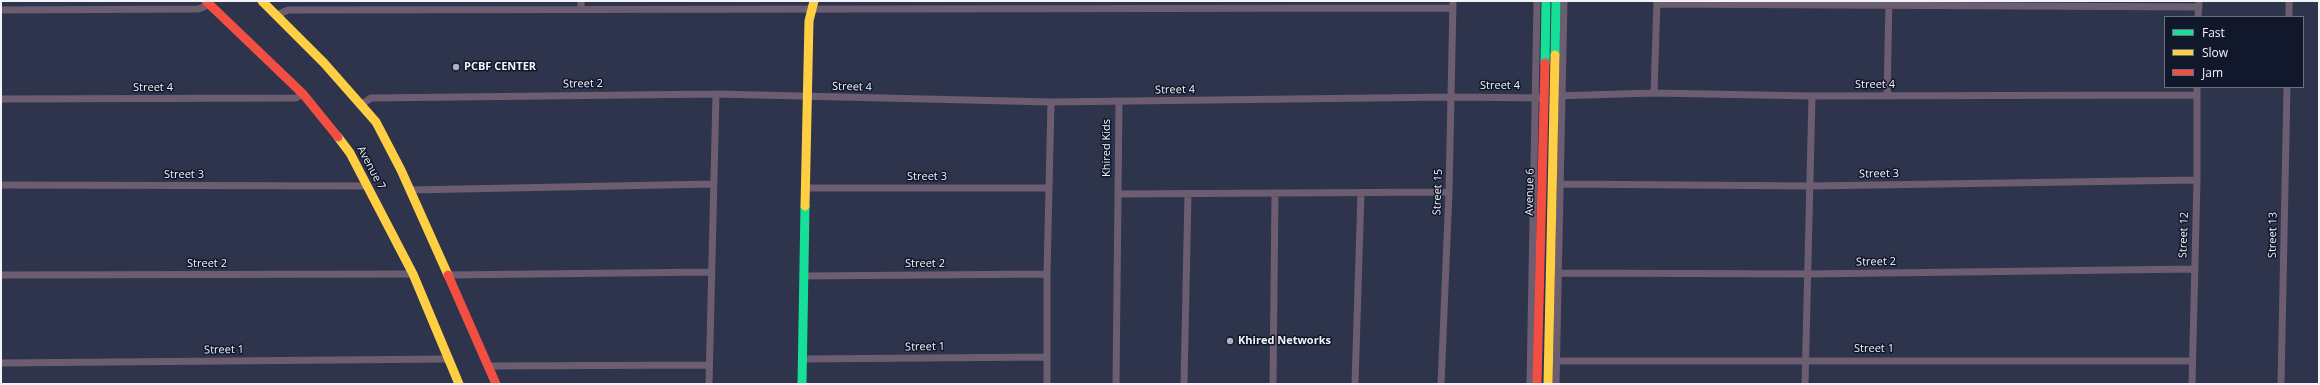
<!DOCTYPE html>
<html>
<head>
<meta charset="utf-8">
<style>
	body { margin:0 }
	#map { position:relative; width:2320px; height:385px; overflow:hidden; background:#2d344c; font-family:"Open Sans",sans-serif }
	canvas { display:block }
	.frame { position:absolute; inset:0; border:2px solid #f2f4fa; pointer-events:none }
	.legend { position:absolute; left:2164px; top:16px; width:140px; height:72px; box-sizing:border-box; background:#11182b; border:1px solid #6b707e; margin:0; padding:5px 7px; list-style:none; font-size:12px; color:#f2f4fa }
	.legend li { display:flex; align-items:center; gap:8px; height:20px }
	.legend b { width:20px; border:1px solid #6b707e }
</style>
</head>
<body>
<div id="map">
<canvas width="2320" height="385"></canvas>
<div class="frame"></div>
<ul class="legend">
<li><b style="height:5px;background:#16e098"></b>Fast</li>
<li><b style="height:5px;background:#ffcf43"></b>Slow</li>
<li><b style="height:5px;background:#f24e42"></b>Jam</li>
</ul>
</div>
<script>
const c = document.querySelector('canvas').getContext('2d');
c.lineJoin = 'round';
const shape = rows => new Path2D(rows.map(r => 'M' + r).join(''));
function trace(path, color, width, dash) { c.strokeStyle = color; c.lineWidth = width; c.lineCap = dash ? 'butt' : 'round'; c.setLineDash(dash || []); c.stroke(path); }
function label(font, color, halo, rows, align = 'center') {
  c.font = font + ' "Open Sans",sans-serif'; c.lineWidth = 3; c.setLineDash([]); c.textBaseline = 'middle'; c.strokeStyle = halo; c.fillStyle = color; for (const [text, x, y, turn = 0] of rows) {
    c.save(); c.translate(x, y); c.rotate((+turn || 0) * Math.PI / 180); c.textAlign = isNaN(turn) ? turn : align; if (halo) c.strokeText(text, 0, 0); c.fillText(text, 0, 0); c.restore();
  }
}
trace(shape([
	[581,1,581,9],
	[1657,4,2199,7],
	[1,10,198,9,204,7,208,2],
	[277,15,288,10,1453,8],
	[2198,17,2199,1],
	[2289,17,2289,1],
	[1654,93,1657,1],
	[1554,96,1654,93,1812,96,2197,95],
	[1887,96,1889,1],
	[1,99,296,98,303,94],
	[362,104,371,98,716,94,1051,102,1452,97,1544,98],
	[1561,184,1810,186,2197,180],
	[1,185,367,186],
	[806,188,1049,188],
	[410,190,713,184],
	[1118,194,1449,192],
	[1558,273,1808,274,2194,269],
	[1,275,413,274],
	[448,275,711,272],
	[804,276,1047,274],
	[803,359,1047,357],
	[1557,361,2192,361],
	[1,363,448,359],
	[488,366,709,365],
	[709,384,716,94],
	[1047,384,1047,274,1051,102],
	[1116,384,1119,102],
	[1184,384,1188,194],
	[1273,384,1275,193],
	[1355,384,1361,193],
	[1441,384,1449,192,1453,1],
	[1530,384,1537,1],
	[1556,384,1564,1],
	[1805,384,1812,96],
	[2192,384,2197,180,2197,87],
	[2281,384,2287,87]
]), '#6c5e70', 7);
trace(shape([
	[1555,55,1556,1],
	[1545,63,1546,1],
	[802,384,805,206]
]), '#16e098', 9);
trace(shape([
	[262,1,324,63,376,122,401,170,448,275],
	[338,137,350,153,413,274,459,384],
	[805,206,809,21,814,1],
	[1548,384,1555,55]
]), '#ffcf43', 9);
trace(shape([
	[206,1,303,94,338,137],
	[448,275,496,384],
	[1537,384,1545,63]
]), '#f24e42', 9);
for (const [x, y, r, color] of [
	[456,67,4,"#adb1bd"],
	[1230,341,4,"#adb1bd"]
]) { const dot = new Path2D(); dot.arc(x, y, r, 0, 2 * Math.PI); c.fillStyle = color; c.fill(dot); trace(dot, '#11182b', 1.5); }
label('bold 11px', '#f2f4fa', '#11182b', [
	["PCBF CENTER",464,67],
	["Khired Networks",1238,341]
], 'left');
label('11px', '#f2f4fa', '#11182b', [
	["Street 2",583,84,-1],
	["Street 4",1875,85],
	["Street 4",1500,86],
	["Street 4",852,87,1],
	["Street 4",153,88],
	["Street 4",1175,90,-1],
	["Khired Kids",1107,148,-90],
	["Avenue 7",371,168,62],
	["Street 3",1879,174,-1],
	["Street 3",184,175],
	["Street 3",927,177],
	["Street 15",1438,192,-88],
	["Avenue 6",1530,192,-89],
	["Street 12",2184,235,-88],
	["Street 13",2273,235,-89],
	["Street 2",1876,262,-1],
	["Street 2",207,264],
	["Street 2",925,264],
	["Street 1",925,347,-1],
	["Street 1",1874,349],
	["Street 1",224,350,-1]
]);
</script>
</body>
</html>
